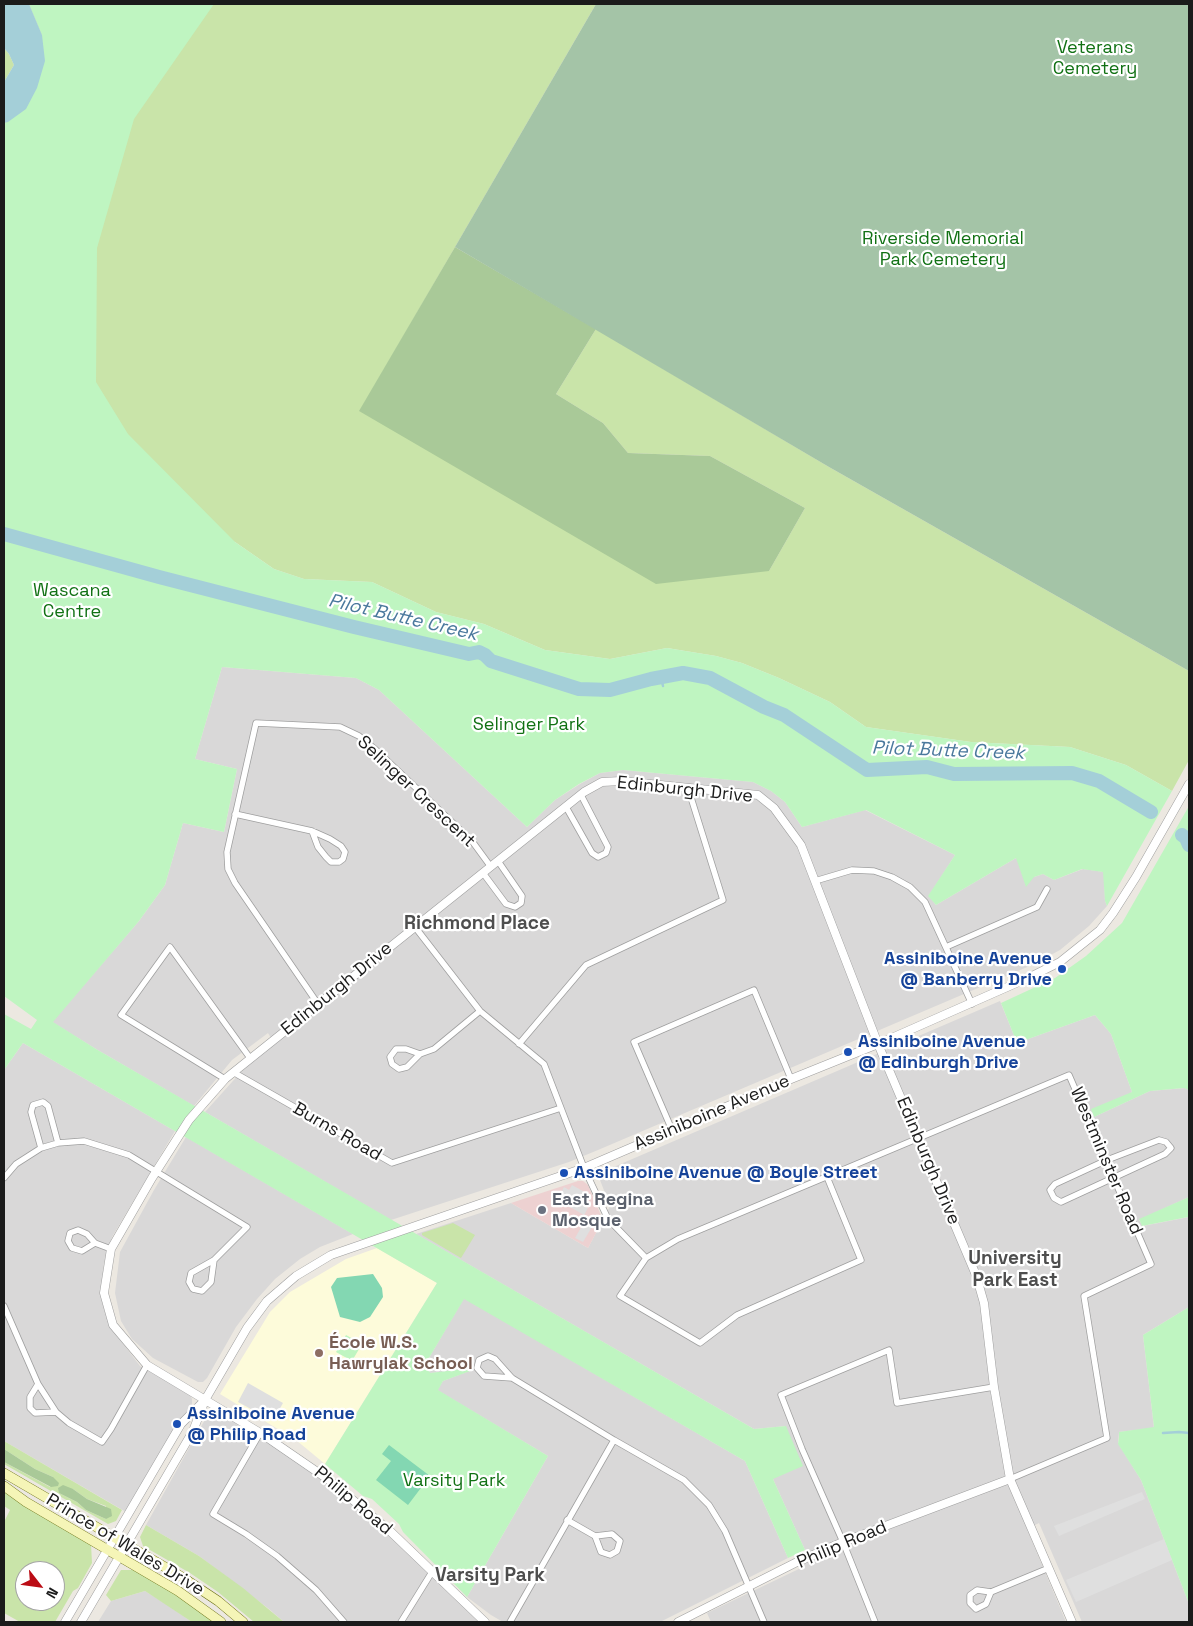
<!DOCTYPE html>
<html>
<head>
<meta charset="utf-8">
<style>
	body { margin:0 }
	#map { position:relative; width:1193px; height:1626px; overflow:hidden; background:#ece8e1; font-family:"Space Grotesk",sans-serif }
	canvas { display:block }
	.frame { position:absolute; inset:0; border:5px solid #1b1b1b; pointer-events:none }
	.north { position:absolute; left:15px; top:1561px; width:50px; height:50px; box-sizing:border-box; background:#fff; border:1px solid #a4a4a4; border-radius:50%; rotate:120deg; font-size:14px; font-weight:700; line-height:20px; text-align:center; color:#1b1b1b }
	.north::after { content:''; display:block; margin:auto; width:18px; height:22px; background:#bb0c15; clip-path:polygon(50% 0,100% 100%,50% 72%,0 100%) }
</style>
</head>
<body>
<div id="map">
<canvas width="1193" height="1626"></canvas>
<div class="frame"></div>
<div class="north">N</div>
</div>
<script>
const c = document.querySelector('canvas').getContext('2d');
c.lineJoin = 'round';
function fill(path, color) { c.fillStyle = color; c.fill(path, 'evenodd'); }
const shape = rows => new Path2D(rows.map(r => 'M' + r).join(''));
function trace(path, color, width, dash) { c.strokeStyle = color; c.lineWidth = width; c.lineCap = dash ? 'butt' : 'round'; c.setLineDash(dash || []); c.stroke(path); }
function label(font, color, halo, rows, align = 'center') {
  c.font = font + ' "Space Grotesk",sans-serif'; c.lineWidth = 4.5; c.setLineDash([]); c.textBaseline = 'middle'; c.strokeStyle = halo; c.fillStyle = color; for (const [text, x, y, turn = 0] of rows) {
    c.save(); c.translate(x, y); c.rotate((+turn || 0) * Math.PI / 180); c.textAlign = isNaN(turn) ? turn : align; if (halo) c.strokeText(text, 0, 0); c.fillText(text, 0, 0); c.restore();
  }
}
fill(shape([
	[222,667,356,678,379,690,527,827,555,800,580,784,600,773,623,770,753,782,771,791,785,802,802,827,865,810,955,855,929,896,936,905,1016,858,1034,877,1043,874,1054,880,1083,869,1104,872,1105,901,1107,906,1089,926,1060,950,1032,965,598,1150,569,1162,391,1220,205,1112,250,1062,274,1043,268,1033,232,1060,194,1106,96,1049,52,1022,139,921,165,885,183,823,224,832,237,769,195,759],
	[1000,1001,1017,1043,1095,1015,1111,1034,1132,1092,1094,1117,1150,1091,1185,1088,1189,1090,1189,1197,1139,1220,1143,1226,1189,1217,1189,1307,1143,1335,1154,1428,1119,1432,1118,1443,1141,1480,1189,1604,1189,1622,1082,1622,1039,1523,1027,1529,1066,1622,711,1622,707,1613,803,1567,805,1550,773,1479,786,1426,754,1429,416,1234,511,1203,588,1248,610,1206,600,1180,599,1176,602,1172],
	[23,1043,175,1131,112,1237,104,1263,101,1297,109,1325,140,1366,190,1394,192,1399,192,1406,126,1512,4,1441,4,1070],
	[186,1137,353,1234,320,1247,300,1259,275,1279,257,1299,236,1327,207,1378,203,1382,198,1382,153,1358,132,1339,121,1321,115,1293,120,1252,154,1190],
	[464,1298,745,1461,788,1558,660,1622,503,1622,491,1615,467,1597,548,1456,437,1390,443,1381,472,1370,429,1373,426,1363],
	[217,1409,303,1462,410,1553,479,1622,284,1622,269,1609,199,1556,146,1525,207,1416,211,1410],
	[145,1591,169,1606,192,1622,98,1622,111,1601]
]), '#d9d8d8');
fill(shape([
	[578,1181,583,1181,588,1185,603,1220,588,1248,511,1203]
]), '#edd1d1');
fill(shape([
	[377,1248,437,1283,325,1464,296,1440,220,1394,270,1312,290,1292,346,1259]
]), '#fdfbda');
fill(shape([
	[29,4,596,4,360,411,769,571,805,508,710,456,628,453,603,423,556,394,596,329,829,467,1189,671,1189,760,1172,791,1126,765,1070,747,971,742,866,727,830,702,779,678,742,663,716,656,667,648,610,659,545,650,484,624,436,612,372,582,304,579,274,569,235,542,97,513,4,123,8,122,42,35],
	[4,48,9,54,14,65,4,82],
	[453,1223,475,1235,461,1258,422,1235,422,1233],
	[4,1441,122,1510,116,1521,108,1524,4,1464,4,1462,50,1487,53,1477,35,1469,4,1449],
	[73,1489,87,1499,106,1506,106,1519,86,1510,77,1502,59,1493],
	[4,1490,91,1544,92,1563,78,1588,73,1591,55,1622,20,1622,4,1613,4,1522,10,1510,4,1506],
	[25,1571,55,1571,55,1601,25,1601],
	[146,1525,199,1556,243,1588,284,1622,254,1622,218,1592,190,1573,143,1546,140,1537],
	[121,1570,134,1570,180,1597,214,1622,192,1622,145,1591,111,1601,106,1595]
]), '#c9e4a9');
fill(shape([
	[455,247,596,329,556,394,603,423,628,453,710,456,805,508,769,571,656,584,359,411],
	[4,1449,35,1469,53,1477,59,1483,58,1486,51,1487,4,1462],
	[63,1485,73,1489,87,1499,111,1509,112,1516,106,1519,86,1510,77,1502,59,1493,58,1488]
]), '#a9c998');
fill(shape([
	[596,4,1189,4,1189,671,829,467,455,247]
]), '#a4c4a7');
fill(shape([
	[29,4,214,4,134,119,97,248,96,382,128,434,235,542,274,569,304,579,372,582,436,612,484,624,545,650,610,659,667,648,716,656,742,663,779,678,830,702,866,727,971,742,1070,747,1126,765,1172,791,1107,906,1105,901,1103,872,1082,869,1054,880,1043,874,1034,877,1026,887,1016,858,936,905,928,896,955,855,866,810,802,827,785,802,771,791,753,782,623,770,600,773,579,784,555,800,527,827,379,690,356,678,222,667,195,759,237,769,224,832,183,823,165,885,139,921,53,1022,96,1049,754,1429,786,1426,803,1466,773,1479,805,1550,788,1558,745,1461,464,1299,426,1363,430,1373,472,1368,473,1370,443,1381,438,1390,548,1456,467,1597,403,1532,399,1524,372,1499,363,1496,325,1464,437,1283,23,1043,4,1070,4,1014,31,1029,37,1020,4,996,4,123,8,122,42,35],
	[1189,806,1189,1090,1184,1088,1150,1091,1094,1117,1091,1109,1132,1092,1111,1034,1095,1015,1017,1043,1001,1003,1055,978,1086,956,1122,923],
	[1189,1197,1189,1218,1188,1217,1142,1226,1139,1219],
	[1189,1307,1189,1604,1141,1480,1118,1444,1119,1437,1119,1432,1154,1427,1143,1335],
	[346,1335,362,1344,352,1361,336,1352]
]), '#bff5c1');
fill(shape([
	[373,1274,382,1288,383,1297,370,1317,360,1322,340,1317,331,1287,337,1278],
	[389,1445,430,1476,408,1505,376,1480,391,1461,382,1454]
]), '#83d7b2');
fill(shape([
	[572,1185,590,1195,584,1206,588,1208,584,1215,553,1197,557,1191,561,1193,564,1187,569,1190],
	[587,1217,595,1222,583,1242,575,1238],
	[248,1383,283,1403,273,1421,238,1402],
	[1142,1492,1145,1499,1059,1536,1054,1526],
	[1164,1539,1172,1560,1076,1602,1066,1580]
]), '#dfdfdf');
fill(shape([
	[4,4,29,4,42,35,45,61,37,88,26,109,8,122,4,123,4,82,14,65,9,54,4,48]
]), '#a4cfd8');
trace(shape([
	[657,679,662,682,663,686],
	[1163,1433,1179,1432,1189,1433]
]), '#a4cfd8', 2.5);
trace(shape([
	[4,534,159,577,354,627,469,654,479,652,485,655,491,661,579,689,610,690,651,679,683,673,710,678,764,707,784,715,867,770,927,767,954,774,1072,773,1099,781,1151,812],
	[1182,835,1186,838,1189,845]
]), '#a4cfd8', 14);
const minor = shape([
	[566,807,592,853,598,857,606,853,608,847,581,795],
	[235,814,312,831,330,839,341,846,345,852,343,859,339,862,331,862,326,857,318,847,312,831],
	[483,873,506,904,515,907,521,903,522,896,498,861],
	[815,881,852,870,874,871,892,877,910,887,925,902,972,1004],
	[415,927,480,1011,544,1064,584,1168,608,1219,646,1258],
	[946,947,1037,907,1047,889],
	[318,1004,235,883,228,869,227,852,256,723,340,727,359,736,376,750,472,841,491,867],
	[519,1044,586,965,723,900,688,788],
	[420,1054,406,1049,396,1049,390,1057,392,1064,399,1069,407,1067,420,1054,434,1049,480,1011],
	[233,1072,392,1163,561,1108],
	[225,1079,121,1015,170,947,250,1058],
	[672,1130,634,1042,754,990,791,1079],
	[1159,1140,1166,1142,1171,1148,1165,1154,1061,1202,1054,1198,1050,1190,1055,1184,1107,1160,1159,1140],
	[41,1148,31,1112,33,1105,43,1102,48,1106,58,1143],
	[827,1177,861,1260,737,1315,700,1343,620,1296,646,1258,678,1239,1069,1075,1151,1264,1084,1296,1107,1438,1010,1479],
	[4,1178,16,1164,41,1148,58,1143,84,1141,129,1155,247,1227,214,1260,191,1273,189,1282,193,1289,202,1291,211,1282,214,1260],
	[95,1243,82,1251,72,1248,68,1241,70,1233,78,1230,87,1234,95,1243,111,1249],
	[4,1306,38,1384,56,1412,69,1423,102,1442,111,1429,147,1365],
	[512,1378,484,1376,477,1368,479,1360,488,1356,495,1359,512,1378,614,1440],
	[38,1384,30,1397,30,1408,35,1413,56,1412],
	[260,1433,213,1514,246,1534,277,1556,316,1590,344,1622],
	[567,1520,595,1536,612,1534,620,1541,617,1551,610,1555,601,1552,595,1536],
	[991,1592,986,1604,976,1609,970,1603,970,1595,977,1590,991,1592,1049,1568],
	[401,1622,432,1572],
	[510,1622,614,1440,684,1480,709,1505,725,1531,764,1622],
	[875,1622,843,1542,802,1449,781,1395,889,1350,897,1403,994,1387]
]);
const tertiary = shape([
	[65,1622,181,1424,202,1403],
	[81,1622,193,1431,205,1400,247,1328,267,1301,296,1276,331,1255,584,1168,791,1079,878,1044,1030,977,1060,962,1100,930,1113,913,1136,877,1189,784],
	[485,1622,391,1532,329,1480,262,1434,147,1365,113,1325,104,1293,111,1249,152,1178,189,1120,225,1079,584,792,602,782,621,781,758,795,774,808,801,845,878,1044,976,1275,984,1303,994,1387,1010,1479,1072,1622],
	[678,1622,797,1562,843,1542,1010,1479]
]);
const secondary = shape([
	[4,1473,182,1577,218,1601,243,1622],
	[4,1486,26,1502,178,1591,221,1622]
]);
trace(minor, '#9f9f9f', 7);
trace(tertiary, '#9f9f9f', 9);
trace(secondary, '#646a0b', 10);
trace(minor, '#fff', 5.5);
trace(tertiary, '#fff', 8);
trace(secondary, '#f5f5b7', 9);
for (const [x, y, r, color] of [
	[1062,969,5,"#1a4fb4"],
	[848,1052,5,"#1a4fb4"],
	[564,1173,5,"#1a4fb4"],
	[542,1210,5,"#6b7280"],
	[319,1353,5,"#8d6e63"],
	[177,1424,5,"#1a4fb4"]
]) { const dot = new Path2D(); dot.arc(x, y, r, 0, 2 * Math.PI); c.fillStyle = color; c.fill(dot); trace(dot, '#fff', 2); }
label('18px', '#117114', '#fff', [
	["Veterans",1095,48],
	["Cemetery",1095,69],
	["Riverside Memorial",943,239],
	["Park Cemetery",943,260],
	["Wascana",72,591],
	["Centre",72,612],
	["Selinger Park",529,725],
	["Varsity Park",454,1481]
]);
label('18px', '#1b1b1b', '#fff', [
	["Edinburgh Drive",685,790,6],
	["Selinger Crescent",416,792,43],
	["Edinburgh Drive",337,989,-39],
	["Assiniboine Avenue",712,1113,-23],
	["Burns Road",337,1132,30],
	["Edinburgh Drive",928,1161,67],
	["Westminster Road",1106,1161,67],
	["Philip Road",353,1501,40],
	["Prince of Wales Drive",125,1545,31],
	["Philip Road",842,1545,-23]
]);
label('bold 18px', '#164399', '#fff', [
	["Assiniboine Avenue",1052,959,"right"],
	["@ Banberry Drive",1052,980,"right"],
	["Assiniboine Avenue",858,1042],
	["@ Edinburgh Drive",858,1063],
	["Assiniboine Avenue @ Boyle Street",574,1173],
	["Assiniboine Avenue",187,1414],
	["@ Philip Road",187,1435]
], 'left');
label('bold 18px', '#5b616d', '#fff', [
	["East Regina",552,1200],
	["Mosque",552,1221]
], 'left');
label('bold 18px', '#785e54', '#fff', [
	["École W.S.",329,1343],
	["Hawrylak School",329,1364]
], 'left');
label('italic 19px', '#4b799d', '#fff', [
	["Pilot Butte Creek",403,618,13],
	["Pilot Butte Creek",948,751,2]
]);
label('bold 19px', '#4e4e4e', '#fff', [
	["Richmond Place",477,924],
	["University",1015,1259],
	["Park East",1015,1281],
	["Varsity Park",490,1576]
]);
</script>
</body>
</html>
